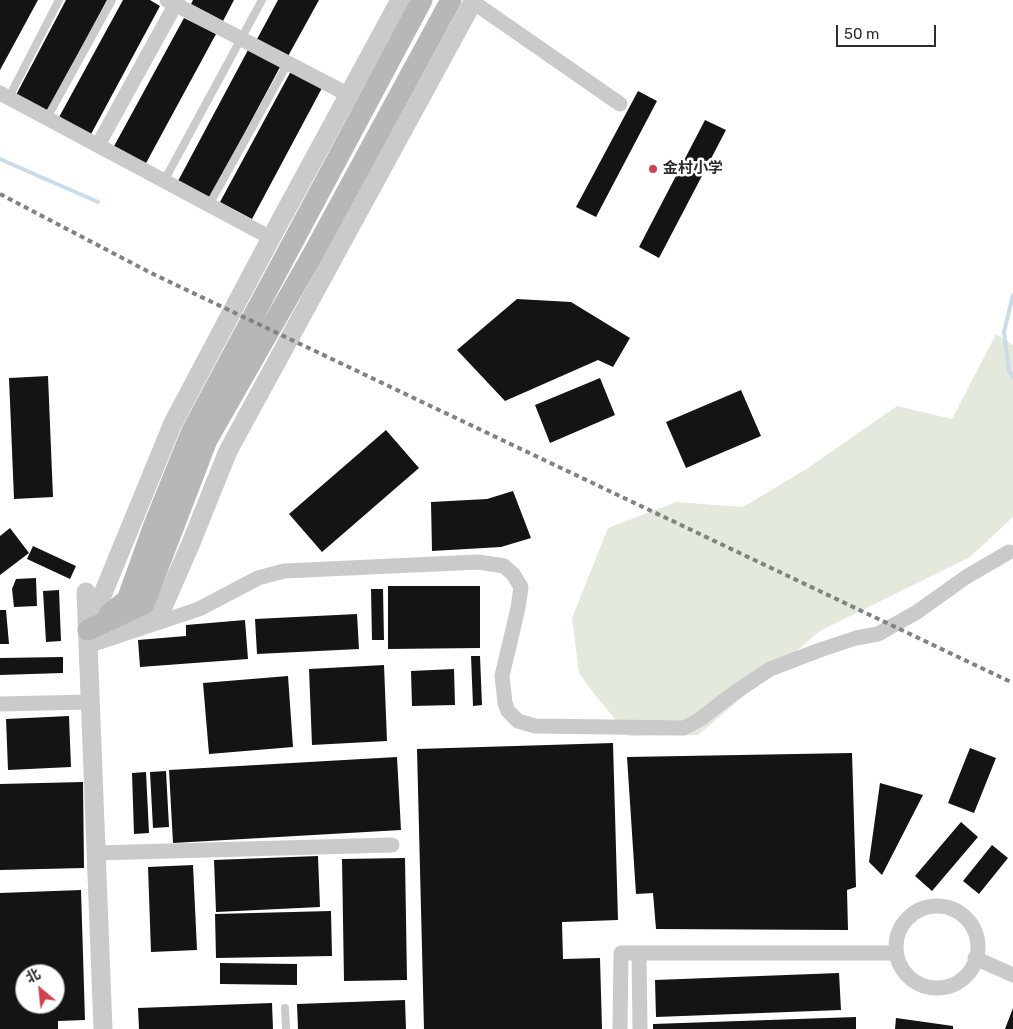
<!DOCTYPE html>
<html>
<head>
<meta charset="utf-8">
<style>
	body { margin:0 }
	#map { position:relative; width:1013px; height:1029px; overflow:hidden; background:#fff; font-family:Rubik,"Noto Sans SC",sans-serif }
	canvas { display:block }
	.north { position:absolute; left:15px; top:964px; width:50px; height:50px; box-sizing:border-box; background:#fff; border:1px solid #ababab; border-radius:50%; rotate:332deg; font-size:14px; font-weight:700; line-height:20px; text-align:center; color:#2d2d2d }
	.north::after { content:''; display:block; margin:auto; width:18px; height:22px; background:#d0434e; clip-path:polygon(50% 0,100% 100%,50% 72%,0 100%) }
	.scale { position:absolute; left:836px; top:25px; width:100px; height:22px; box-sizing:border-box; border:2px solid #2d2d2d; border-top:0; padding-left:6px; font-size:15px; line-height:18px; white-space:nowrap; color:#2d2d2d; -webkit-text-stroke:4px #fff; paint-order:stroke }
</style>
</head>
<body>
<div id="map">
<canvas width="1013" height="1029"></canvas>
<div class="north">北</div>
<div class="scale">50 m</div>
</div>
<script>
const c = document.querySelector('canvas').getContext('2d');
c.lineJoin = 'round';
function fill(path, color) { c.fillStyle = color; c.fill(path, 'evenodd'); }
const shape = rows => new Path2D(rows.map(r => 'M' + r).join(''));
function trace(path, color, width, dash) { c.strokeStyle = color; c.lineWidth = width; c.lineCap = dash ? 'butt' : 'round'; c.setLineDash(dash || []); c.stroke(path); }
function label(font, color, halo, rows, align = 'center') {
  c.font = font + ' Rubik,"Noto Sans SC",sans-serif'; c.lineWidth = 5; c.setLineDash([]); c.textBaseline = 'middle'; c.strokeStyle = halo; c.fillStyle = color; for (const [text, x, y, turn = 0] of rows) {
    c.save(); c.translate(x, y); c.rotate((+turn || 0) * Math.PI / 180); c.textAlign = isNaN(turn) ? turn : align; if (halo) c.strokeText(text, 0, 0); c.fillText(text, 0, 0); c.restore();
  }
}
fill(shape([
	[996,334,1013,345,1013,517,970,557,820,631,698,735,629,736,592,691,579,673,572,618,608,528,676,502,743,507,808,468,897,406,952,419]
]), '#e3e9dc');
trace(shape([
	[0,159,98,202],
	[1013,295,1004,332,1009,371,1013,377]
]), '#cadce7', 4);
fill(shape([
	[0,0,38,0,0,70],
	[66,0,107,0,47,112,16,95],
	[123,0,150,0,160,6,90,136,58,119],
	[193,0,234,0,223,21,191,4],
	[278,0,319,0,287,58,256,41],
	[184,18,216,34,145,165,113,148],
	[248,50,280,67,210,198,178,181],
	[291,71,322,88,252,219,220,202],
	[638,91,657,101,596,217,576,207],
	[705,120,726,130,659,258,639,247],
	[517,299,571,302,630,338,613,367,598,360,505,401,457,350],
	[48,376,53,497,14,499,9,378],
	[600,378,615,415,550,443,535,405],
	[741,390,761,436,686,468,666,422],
	[386,430,419,468,322,552,289,514],
	[513,491,531,538,501,547,432,551,431,502,487,499],
	[10,528,29,553,0,575,0,536],
	[33,546,76,566,70,579,27,559],
	[36,578,37,606,14,607,12,589,16,579],
	[388,586,480,586,480,648,388,649],
	[371,589,383,589,384,640,372,640],
	[59,590,61,641,46,642,43,591],
	[0,610,6,610,9,644,0,644],
	[357,614,359,649,257,654,255,619],
	[245,620,248,659,140,667,138,640,186,636,186,625],
	[471,656,480,656,482,705,473,706],
	[63,657,63,673,0,675,0,658],
	[384,665,387,741,312,745,309,669],
	[454,669,455,705,412,706,411,671],
	[288,676,293,747,209,754,203,683],
	[69,716,71,767,8,770,6,719],
	[613,743,618,920,562,922,563,959,600,958,602,1029,424,1029,417,749],
	[970,748,996,758,974,813,948,803],
	[852,753,856,887,847,890,848,930,656,929,653,893,636,894,627,757],
	[397,757,401,830,173,843,169,770],
	[166,771,169,827,153,828,150,772],
	[146,772,149,833,134,834,132,773],
	[83,782,84,868,0,870,0,784],
	[880,783,923,795,882,875,869,862],
	[961,822,978,837,932,891,915,876],
	[992,845,1008,858,979,894,963,881],
	[318,856,320,907,216,912,214,860],
	[405,858,407,980,344,981,342,859],
	[193,865,197,950,151,952,148,867],
	[81,890,85,1020,58,1021,58,1029,0,1029,0,893],
	[25,974,55,974,55,1004,25,1004],
	[331,911,332,956,216,958,215,914],
	[220,963,297,964,297,985,220,984],
	[839,973,841,1010,656,1017,655,980],
	[405,1000,406,1029,298,1029,297,1004],
	[272,1003,273,1029,139,1029,138,1008],
	[1013,1008,1013,1029,1005,1029],
	[856,1017,856,1029,653,1029,653,1024],
	[896,1018,953,1026,953,1029,895,1029]
]), '#141414');
trace(shape([
	[9,97,59,0],
	[47,118,112,0],
	[164,181,262,0],
	[209,205,288,63],
	[285,1008,286,1029]
]), '#cacaca', 8);
trace(shape([
	[167,0,349,95],
	[473,2,620,104],
	[0,93,271,238],
	[98,145,178,0],
	[88,646,199,609,258,578,284,571,478,562,504,566,513,574,521,587,518,608,502,676,505,703,508,711,518,721,535,726,684,728,699,720,734,693,770,669,820,650,856,638,878,634,917,612,966,577,1009,552],
	[0,704,90,702],
	[96,853,392,845],
	'896 947a41 41 0 1 1 82 0a41 41 0 1 1-82 0Z',
	[639,953,640,1029],
	[975,958,1013,975],
	[620,1029,621,953,896,953]
]), '#cacaca', 15);
trace(shape([
	[86,592,103,1029],
	[111,625,160,614,191,543,228,451,474,0],
	[88,630,173,423,271,238,400,0]
]), '#cacaca', 19);
trace(shape([
	[109,614,127,600,154,525,192,431,422,0],
	[88,630,144,604,207,440,313,254,451,0]
]), '#b7b7b7', 21);
trace(shape([
	[0,194,151,273,1013,683]
]), '#828282', 4, [5, 4]);
for (const [x, y, r, color] of [
	[653,169,5,"#d0434e"]
]) { const dot = new Path2D(); dot.arc(x, y, r, 0, 2 * Math.PI); c.fillStyle = color; c.fill(dot); trace(dot, '#fff', 2); }
label('bold 15px', '#2d2d2d', '#fff', [
	["金村小学",663,169]
], 'left');
</script>
</body>
</html>
